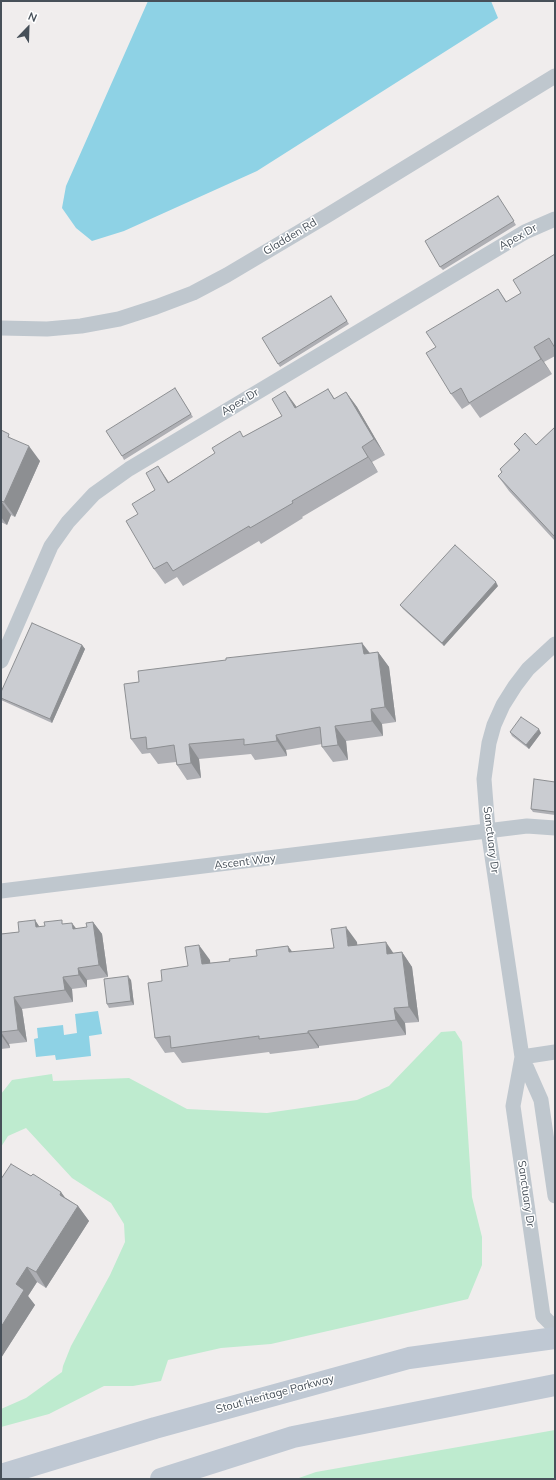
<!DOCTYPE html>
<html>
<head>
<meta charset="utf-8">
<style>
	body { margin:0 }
	#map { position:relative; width:556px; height:1480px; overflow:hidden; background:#f0eded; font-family:Mulish,sans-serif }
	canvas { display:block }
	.frame { position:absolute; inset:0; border:2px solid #475059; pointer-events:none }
	.north { position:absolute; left:8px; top:8px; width:40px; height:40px; -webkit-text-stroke:3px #fff; paint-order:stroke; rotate:23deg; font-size:11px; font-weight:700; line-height:16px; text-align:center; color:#475059 }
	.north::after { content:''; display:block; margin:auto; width:14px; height:18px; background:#475059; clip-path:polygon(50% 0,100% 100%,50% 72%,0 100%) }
</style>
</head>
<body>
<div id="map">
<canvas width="556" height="1480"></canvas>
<div class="frame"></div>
<div class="north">N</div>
</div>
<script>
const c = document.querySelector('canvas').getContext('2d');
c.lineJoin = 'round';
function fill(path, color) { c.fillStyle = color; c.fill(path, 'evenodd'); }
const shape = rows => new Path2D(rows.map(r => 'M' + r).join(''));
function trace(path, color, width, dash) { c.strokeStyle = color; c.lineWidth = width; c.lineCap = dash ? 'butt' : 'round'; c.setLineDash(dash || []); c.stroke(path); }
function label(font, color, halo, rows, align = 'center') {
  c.font = font + ' Mulish,sans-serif'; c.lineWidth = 3; c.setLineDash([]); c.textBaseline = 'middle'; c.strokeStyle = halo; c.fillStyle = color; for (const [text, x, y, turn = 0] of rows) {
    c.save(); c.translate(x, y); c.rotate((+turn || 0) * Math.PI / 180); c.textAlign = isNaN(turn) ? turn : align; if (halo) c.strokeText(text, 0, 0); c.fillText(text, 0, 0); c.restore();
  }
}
fill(shape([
	[455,1031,462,1042,472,1197,482,1237,482,1265,468,1299,271,1344,221,1348,168,1360,161,1381,133,1386,104,1386,49,1414,1,1427,1,1409,26,1398,62,1372,63,1366,71,1346,110,1275,125,1242,124,1224,111,1203,72,1178,26,1128,8,1136,1,1147,1,1094,12,1080,52,1074,53,1081,129,1078,187,1109,267,1113,357,1100,389,1086,441,1032],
	[555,1430,555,1479,296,1479,316,1472]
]), '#beebcf');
fill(shape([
	[148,1,491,1,498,18,257,171,124,231,92,241,76,228,62,208,66,186],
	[98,1011,102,1034,89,1036,91,1056,56,1060,55,1055,36,1057,34,1039,38,1038,37,1028,63,1025,64,1035,77,1033,75,1014]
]), '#8ed2e5');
trace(shape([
	[1,328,47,329,81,326,119,319,156,307,193,293,227,275,328,215,555,76],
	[555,644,528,669,515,686,503,705,494,725,489,743,484,779,488,830,522,1057,541,1100,555,1196],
	[1,661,51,546,68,522,94,494,129,469,525,232,555,219],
	[1,891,527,826,555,828],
	[522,1057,513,1106,543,1316,555,1328],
	[522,1057,555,1052]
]), '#bfc7ce', 15);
trace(shape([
	[1,1475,155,1428,409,1358,555,1338],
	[161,1479,293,1437,555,1385]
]), '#bfc8d3', 22);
fill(shape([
	[498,196,516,225,443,270,440,267],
	[555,254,555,356,544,362,552,374,480,418,470,404,462,409,451,394,498,289,507,302,521,293],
	[331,296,349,324,280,367,278,364],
	[175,388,193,417,124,460,122,456],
	[328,389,335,399,346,392,357,407,385,455,372,462,378,472,302,517,303,518,261,544,259,541,183,586,177,577,165,584,154,569,138,514,169,482,243,437,282,416],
	[555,427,555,541,509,491,498,476,502,472,500,469,519,451,514,444,536,445],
	[1,430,12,439,40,461,15,517,11,515,7,525,1,522],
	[498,586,444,646,403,609,400,605],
	[362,643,370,653,378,652,389,667,396,722,382,724,383,736,346,741,348,760,333,762,322,747,322,744,286,750,287,756,255,760,251,754,199,759,201,778,187,780,177,765,176,762,158,764,150,753,142,754,131,739,139,682],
	[82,645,85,649,52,723,1,700,1,692],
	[510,732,541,733,529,749,512,736],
	[555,782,555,815,533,812,531,809],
	[35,920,39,927,64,924,76,929,87,927,93,922,102,934,108,977,87,980,87,987,72,989,73,1002,22,1009,27,1042,9,1044,10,1048,1,1049,1,934,19,932],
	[357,942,357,945,394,953,402,952,412,967,419,1022,405,1023,406,1035,319,1046,319,1048,270,1054,269,1052,182,1063,174,1052,165,1053,155,1038,162,981,188,966,210,960,210,963,230,961,334,948],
	[131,980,134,1005,109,1008,107,1004],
	[1,1179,66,1198,78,1206,89,1221,46,1288,37,1282,28,1296,35,1305,1,1358]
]), '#aeafb4');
fill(shape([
	[534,347,552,374,541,359],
	[285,391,296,406,306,423,295,408],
	[346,392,357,407,385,455,374,439],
	[29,446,40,461,15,517,4,502],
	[362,447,372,462,378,472,368,457],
	[158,466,168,481,178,498,168,483],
	[1,501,11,515,7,525,1,517],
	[496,582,498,586,444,646,442,643],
	[362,643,373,658,364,654],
	[82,645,85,649,52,723,50,719],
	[378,652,389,667,396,722,385,707],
	[371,709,382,724,383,736,372,721],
	[335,726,346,741,348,760,338,745],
	[539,729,541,733,529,749,526,745],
	[276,735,286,750,287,756,277,741],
	[189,744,199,759,201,778,191,763],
	[35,920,43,932,36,927],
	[93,922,102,934,108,977,99,965],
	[72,923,81,935,73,929],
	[346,927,357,942,359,962,348,946],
	[386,942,396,957,387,954],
	[199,945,210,960,212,980,202,964],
	[288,946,299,961,289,952],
	[402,952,412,967,419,1022,409,1007],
	[78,968,87,980,87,987,79,975],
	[128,976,131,980,134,1005,131,1001],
	[63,977,72,989,73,1002,65,990],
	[14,997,22,1009,27,1042,18,1030],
	[394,1008,405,1023,406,1035,396,1020],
	[308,1031,319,1046,319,1048,308,1033],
	[1,1032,9,1044,10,1048,1,1035],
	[61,1192,72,1207,60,1195],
	[78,1206,89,1221,46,1288,36,1272],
	[27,1267,37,1282,28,1296,35,1305,1,1358,1,1327,16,1284]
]), '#8d8f92');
const building = shape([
	[498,196,514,221,440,267,425,241,498,196],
	[555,254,555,348,549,338,534,347,541,359,469,403,461,388,451,394,426,353,436,347,426,332,498,289,506,302,521,293,513,280,555,254],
	[331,296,347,321,278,364,262,338,331,296],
	[175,388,191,414,122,456,106,431,175,388],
	[328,389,334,399,346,392,374,439,362,447,368,457,292,501,293,503,250,528,249,526,173,571,167,562,154,569,126,521,138,514,132,504,155,490,146,473,158,466,168,483,215,453,212,448,240,431,243,437,282,416,272,399,285,391,295,408,328,389],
	[555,427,555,537,498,476,502,472,500,469,520,450,514,444,525,433,536,445,555,427],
	[1,430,9,434,8,437,29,446,4,502,1,501,1,430],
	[455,545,496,582,442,643,400,605,455,545],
	[32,623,82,645,50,719,1,698,1,692,32,623],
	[362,643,364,654,378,652,385,707,371,709,372,721,335,726,338,745,322,747,320,727,276,735,277,741,244,745,244,739,189,744,191,763,177,765,174,745,147,749,146,737,131,739,124,684,139,682,138,671,226,660,226,658,362,643],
	[521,717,539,729,526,745,510,732,521,717],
	[534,779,555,782,555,812,531,809,534,779],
	[35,920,36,927,45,926,44,922,62,920,62,924,72,923,73,929,87,927,86,923,93,922,99,965,78,968,79,975,63,977,65,990,14,997,18,1030,1,1032,1,934,19,932,18,922,35,920],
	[346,927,348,946,386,942,387,954,402,952,409,1007,394,1008,396,1020,308,1031,308,1033,259,1039,259,1036,171,1048,170,1036,155,1038,148,983,162,981,161,970,188,966,185,947,199,945,202,964,230,961,229,959,257,956,256,950,288,946,289,952,334,948,331,929,346,927],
	[128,976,131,1001,107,1004,104,979,128,976],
	[11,1164,31,1176,33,1174,61,1192,60,1195,78,1206,36,1272,27,1267,16,1284,24,1290,1,1327,1,1179,11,1164]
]);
fill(building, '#caccd1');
trace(building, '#8d8f92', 1);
label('11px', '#475059', '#fff', [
	["Gladden Rd",290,237,-31],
	["Apex Dr",518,237,-29],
	["Apex Dr",240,402,-31],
	["Sanctuary Dr",491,840,83],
	["Ascent Way",245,862,-7],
	["Sanctuary Dr",526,1194,82],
	["Stout Heritage Parkway",275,1394,-15]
]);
</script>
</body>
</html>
